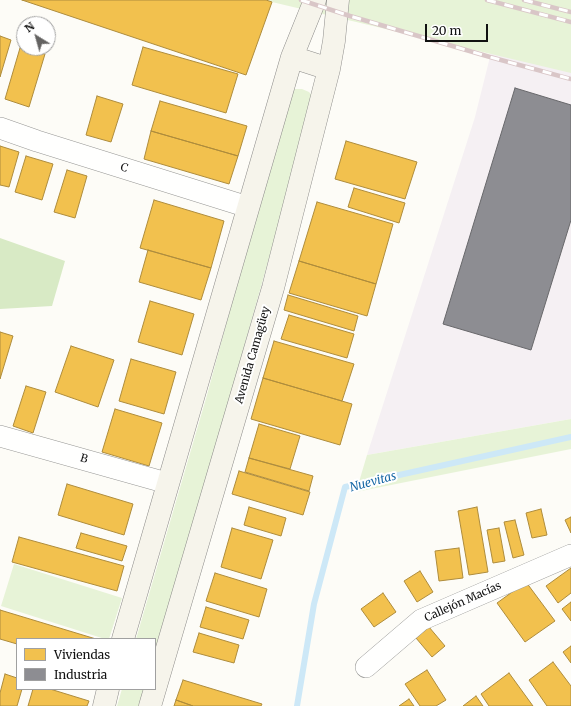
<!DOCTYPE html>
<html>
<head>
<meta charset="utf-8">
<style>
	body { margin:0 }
	#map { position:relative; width:571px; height:706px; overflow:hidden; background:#fdfcf7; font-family:Merriweather,serif }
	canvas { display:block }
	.legend { position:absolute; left:16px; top:638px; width:140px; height:52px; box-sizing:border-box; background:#fff; border:1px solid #a0a0a0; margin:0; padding:5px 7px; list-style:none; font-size:12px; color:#111 }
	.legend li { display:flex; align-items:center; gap:8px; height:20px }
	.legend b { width:20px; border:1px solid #a0a0a0 }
	.north { position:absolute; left:16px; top:16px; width:40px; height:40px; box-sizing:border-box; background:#fff; border:1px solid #a0a0a0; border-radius:50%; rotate:323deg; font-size:11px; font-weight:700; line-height:16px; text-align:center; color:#111 }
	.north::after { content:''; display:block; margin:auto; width:14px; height:18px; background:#646362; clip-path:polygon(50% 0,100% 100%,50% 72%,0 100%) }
	.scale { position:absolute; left:425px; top:24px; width:63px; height:18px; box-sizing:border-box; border:2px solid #111; border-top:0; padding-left:5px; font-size:12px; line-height:14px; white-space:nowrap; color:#111; -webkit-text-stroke:3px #fff; paint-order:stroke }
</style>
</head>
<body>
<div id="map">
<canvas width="571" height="706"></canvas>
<ul class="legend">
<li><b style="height:11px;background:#f2c14e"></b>Viviendas</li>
<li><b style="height:11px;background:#8d8d92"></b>Industria</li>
</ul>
<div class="north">N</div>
<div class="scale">20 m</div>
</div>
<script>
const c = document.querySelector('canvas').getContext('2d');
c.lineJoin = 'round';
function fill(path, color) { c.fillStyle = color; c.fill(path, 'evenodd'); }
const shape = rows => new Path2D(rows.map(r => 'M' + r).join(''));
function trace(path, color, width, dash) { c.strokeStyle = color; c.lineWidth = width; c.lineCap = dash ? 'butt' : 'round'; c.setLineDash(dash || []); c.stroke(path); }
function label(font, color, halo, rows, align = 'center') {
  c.font = font + ' Merriweather,serif'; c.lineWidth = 4; c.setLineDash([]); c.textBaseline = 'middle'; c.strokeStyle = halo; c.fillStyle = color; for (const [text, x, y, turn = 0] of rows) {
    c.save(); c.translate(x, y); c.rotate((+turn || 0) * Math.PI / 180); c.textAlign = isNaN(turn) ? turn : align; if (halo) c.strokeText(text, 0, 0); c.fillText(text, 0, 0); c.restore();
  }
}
fill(shape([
	[491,53,571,72,571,419,367,455,475,117]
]), '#f5f0f3');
fill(shape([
	[266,0,571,0,571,73,272,2],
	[295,89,302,89,309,92,314,98,199,507,155,654,155,639,136,639,207,395,289,92],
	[571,419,571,449,356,492,367,455],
	[14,564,122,598,109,639,105,639,1,606],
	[122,689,145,689,140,706,117,706]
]), '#e7f3d7');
fill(shape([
	[0,238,65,261,52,306,0,309]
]), '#d8eac5');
const homes = shape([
	[22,0,266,0,272,2,246,75,22,0],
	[0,36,11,40,0,77,0,36],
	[143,47,238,74,226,113,132,85,143,47],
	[20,48,45,54,29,107,5,99,20,48],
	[97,96,123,104,111,142,86,135,97,96],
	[160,101,247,126,238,156,151,131,160,101],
	[151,131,238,156,229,184,144,159,151,131],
	[346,141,417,162,405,199,335,179,346,141],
	[0,146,19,152,9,187,0,185,0,146],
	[26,156,53,164,42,200,15,192,26,156],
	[67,170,87,176,75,218,54,212,67,170],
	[354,188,405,203,399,223,348,207,354,188],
	[154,200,224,221,211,268,140,248,154,200],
	[317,202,393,224,376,284,299,261,317,202],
	[148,250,211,268,201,300,139,282,148,250],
	[299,261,376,284,367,316,289,293,299,261],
	[288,295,358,316,354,331,284,310,288,295],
	[150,301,194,314,182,355,138,342,150,301],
	[289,315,354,334,347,358,281,339,289,315],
	[0,332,13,336,0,379,0,332],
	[274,341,354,364,342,401,263,378,274,341],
	[71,346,114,360,98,407,55,392,71,346],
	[131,359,176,372,164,414,119,401,131,359],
	[263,378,352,404,340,445,251,419,263,378],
	[26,386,46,392,33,433,13,426,26,386],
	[115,409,162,423,149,466,102,452,115,409],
	[259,424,300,436,290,469,249,458,259,424],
	[249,458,313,476,309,491,245,472,249,458],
	[239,471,310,492,303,515,232,494,239,471],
	[67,484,133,504,124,535,58,515,67,484],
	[249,507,286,518,281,536,244,525,249,507],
	[477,507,488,572,469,575,458,511,477,507],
	[541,509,547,535,532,538,526,513,541,509],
	[571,517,571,533,565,520,571,517],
	[515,520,524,555,513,558,504,522,515,520],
	[232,528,273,540,261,579,221,567,232,528],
	[499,528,505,561,493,563,487,530,499,528],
	[81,533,127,546,122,561,76,548,81,533],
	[19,537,124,566,117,591,12,562,19,537],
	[459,548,463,578,439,581,435,551,459,548],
	[571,568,571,593,558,603,546,586,571,568],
	[420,571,433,592,417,602,404,581,420,571],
	[215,573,267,589,259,617,206,601,215,573],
	[526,582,555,621,525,642,497,603,526,582],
	[383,593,396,612,374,627,361,609,383,593],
	[571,602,571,621,562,609,571,602],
	[206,607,249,620,243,639,200,627,206,607],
	[0,610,96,639,17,639,17,644,0,639,0,610],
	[429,627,445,646,432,657,416,638,429,627],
	[199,633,239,645,234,663,193,652,199,633],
	[571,646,571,663,563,652,571,646],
	[553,662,571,686,571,706,547,706,529,680,553,662],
	[427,670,446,700,436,706,420,706,405,684,427,670],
	[509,673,533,706,489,706,481,694,509,673],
	[5,674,17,678,17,689,22,689,17,706,0,706,0,693,5,674],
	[183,680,262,704,261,706,193,706,176,700,183,680],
	[33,689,50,689,89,701,87,706,28,706,33,689],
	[476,696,483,706,463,706,476,696],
	[409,699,414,706,399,706,409,699],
	[176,700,193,706,174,706,176,700]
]);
fill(homes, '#f2c14e');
trace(homes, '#ae8c3c', 1);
const industry = shape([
	[515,88,571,105,571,220,531,350,443,324,515,88]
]);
fill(industry, '#8d8d92');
trace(industry, '#68686b', 1);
trace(shape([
	[297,706,314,604,345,487,571,437]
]), '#cde8f7', 6);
const street = shape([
	[0,128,37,141,248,207],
	[0,436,167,483],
	[366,667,421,620,571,555]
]);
const secondary = shape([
	[292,57,329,69],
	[123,639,292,57,315,0],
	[104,706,108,689],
	[150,706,273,288,329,69,334,41,338,0]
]);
trace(street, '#979795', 22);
trace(secondary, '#8e8d8b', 23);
trace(street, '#fffffe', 21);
trace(secondary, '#f6f4eb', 22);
const rail = shape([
	[301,0,350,16,490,57,571,79],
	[487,0,571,22],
	[524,0,571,12]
]);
trace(rail, '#d9c6c7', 4.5);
trace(rail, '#fff', 3, [9]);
label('11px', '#111', '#fff', [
	["C",124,168,17],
	["Avenida Camagüey",253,355,-74],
	["B",84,459,16],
	["Callejón Macías",463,602,-24]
]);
label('italic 12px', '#1768a6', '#fff', [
	["Nuevitas",373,482,-15]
]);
</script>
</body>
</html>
